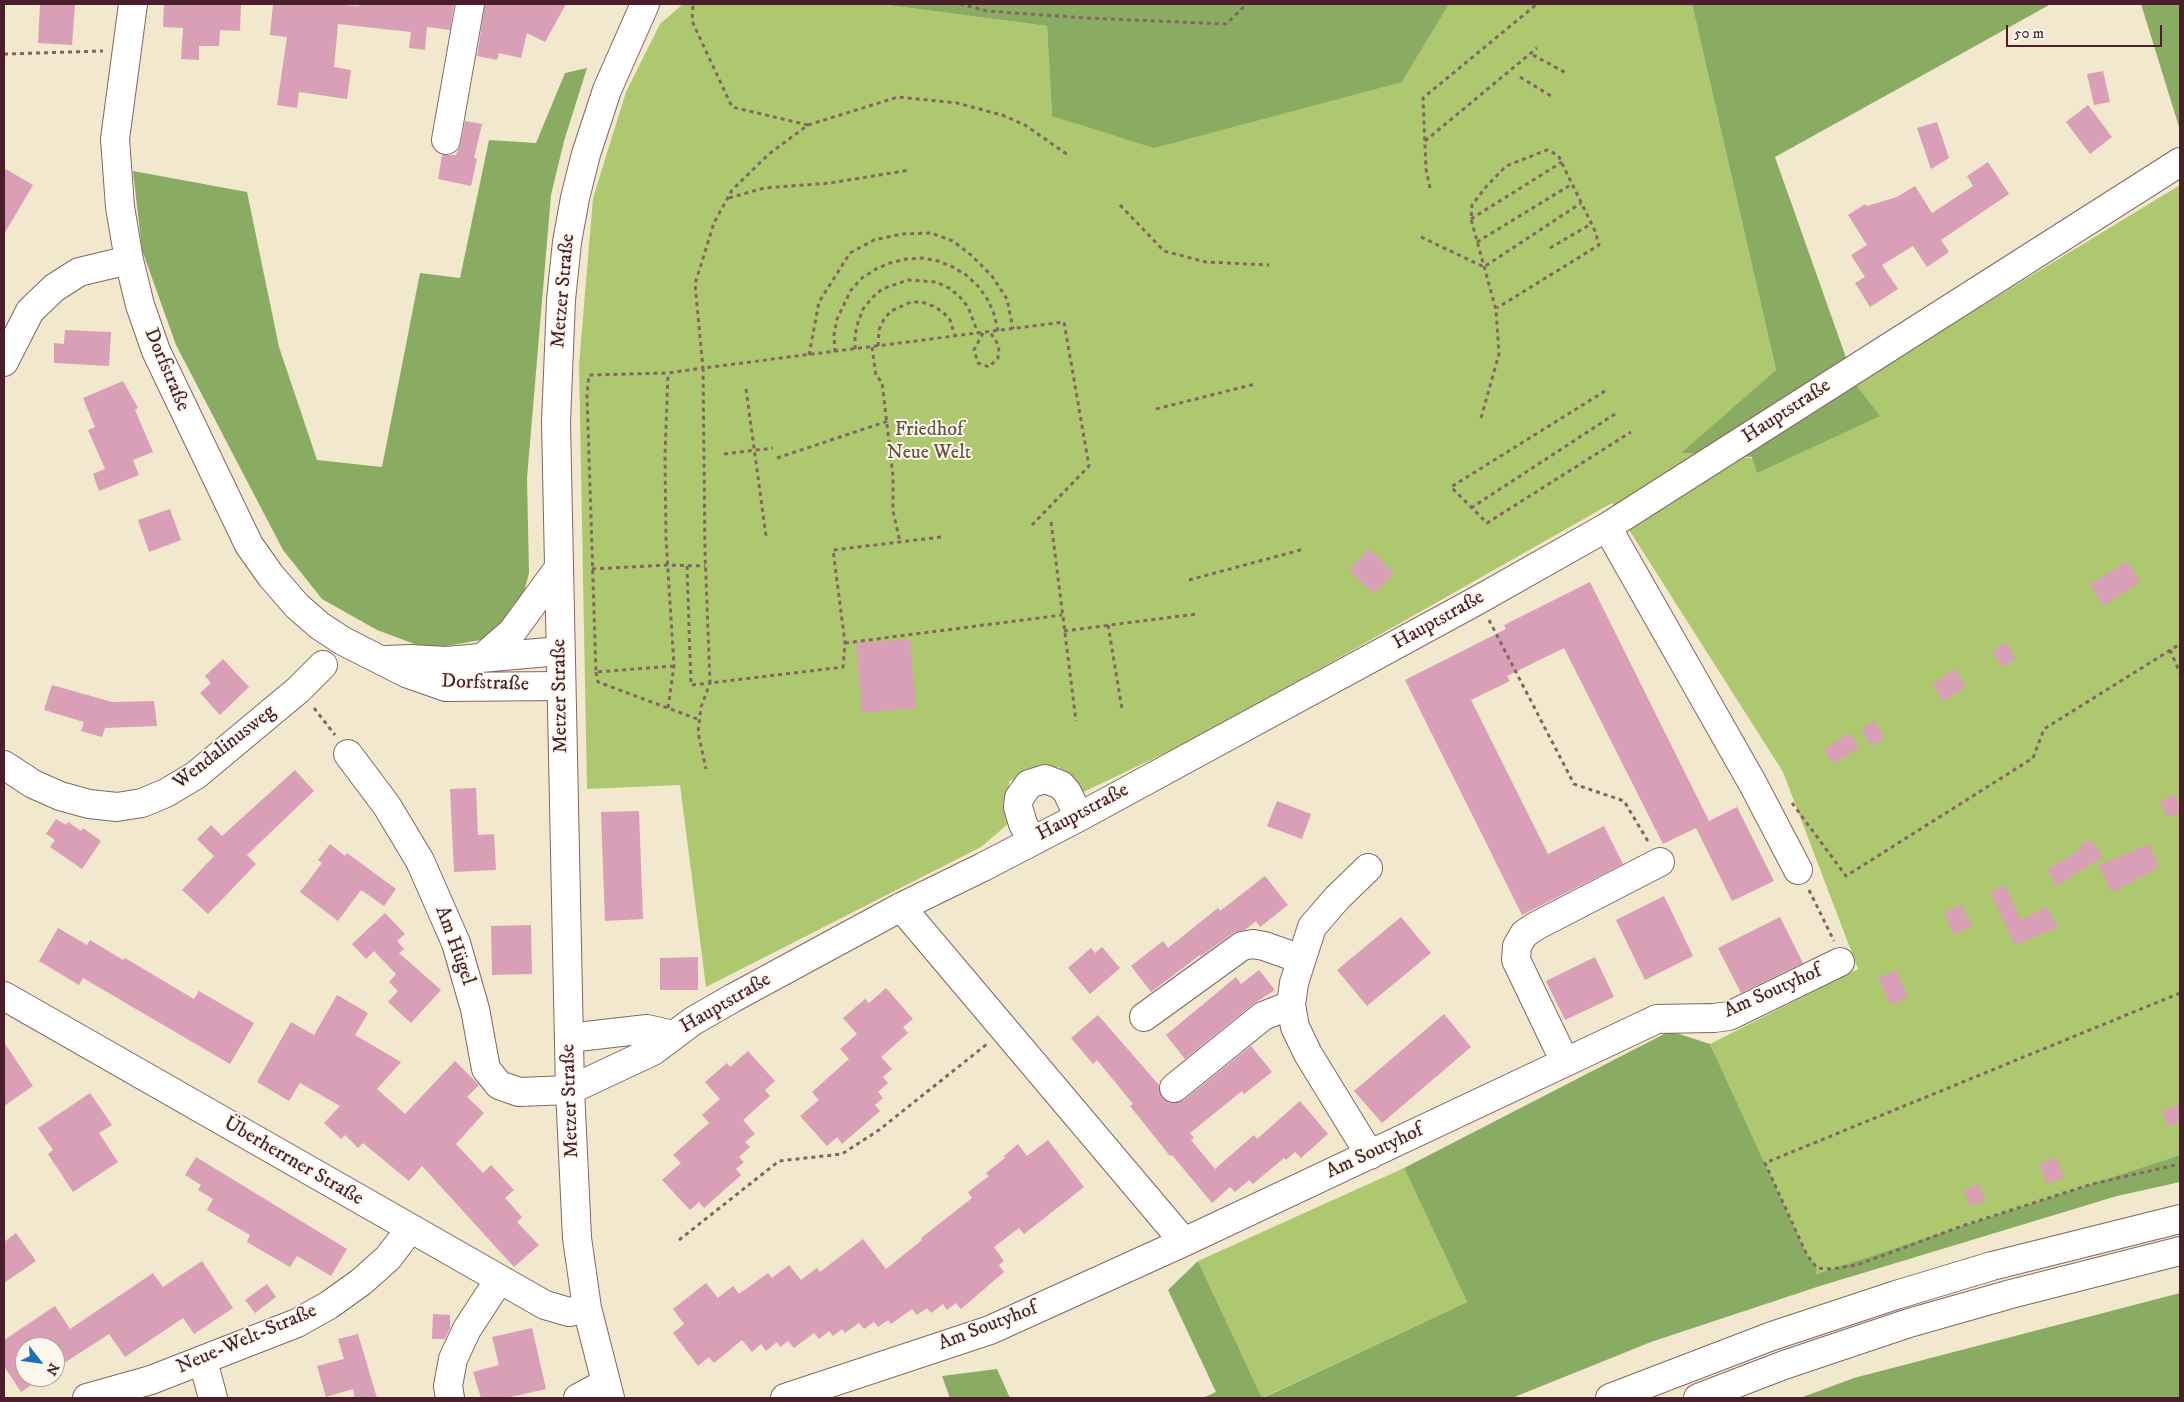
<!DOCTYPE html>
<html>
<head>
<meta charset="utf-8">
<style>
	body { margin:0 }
	#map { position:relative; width:2184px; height:1402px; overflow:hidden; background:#f2e8ce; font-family:"IM FELL DW Pica",serif }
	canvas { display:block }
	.frame { position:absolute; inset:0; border:5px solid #4a1f2b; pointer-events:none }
	.north { position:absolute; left:15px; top:1337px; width:50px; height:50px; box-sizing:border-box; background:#fbf7ec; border:1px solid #b4a19f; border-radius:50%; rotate:120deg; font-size:14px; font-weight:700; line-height:20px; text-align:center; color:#4a1f2b }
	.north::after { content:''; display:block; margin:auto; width:18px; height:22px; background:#1f6fb2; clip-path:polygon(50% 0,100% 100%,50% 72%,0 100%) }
	.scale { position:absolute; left:2006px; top:25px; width:156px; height:22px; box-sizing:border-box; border:2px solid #4a1f2b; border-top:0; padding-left:6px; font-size:15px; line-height:18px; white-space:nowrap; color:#4a1f2b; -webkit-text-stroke:4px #fbf7ec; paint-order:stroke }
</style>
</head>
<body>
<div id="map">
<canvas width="2184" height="1402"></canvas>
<div class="frame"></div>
<div class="north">N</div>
<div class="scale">50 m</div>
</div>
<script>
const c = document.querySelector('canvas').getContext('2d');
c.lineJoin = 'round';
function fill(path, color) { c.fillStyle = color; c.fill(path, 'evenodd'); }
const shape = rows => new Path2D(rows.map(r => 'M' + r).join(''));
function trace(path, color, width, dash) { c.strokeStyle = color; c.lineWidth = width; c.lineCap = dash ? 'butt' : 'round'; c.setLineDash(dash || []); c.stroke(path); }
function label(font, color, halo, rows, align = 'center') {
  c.font = font + ' "IM FELL DW Pica",serif'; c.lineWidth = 4; c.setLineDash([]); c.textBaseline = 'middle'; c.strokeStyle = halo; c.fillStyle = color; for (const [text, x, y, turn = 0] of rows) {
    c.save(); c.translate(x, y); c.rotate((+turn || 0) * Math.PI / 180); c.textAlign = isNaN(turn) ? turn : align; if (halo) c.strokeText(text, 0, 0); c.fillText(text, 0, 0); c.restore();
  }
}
fill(shape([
	[683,4,880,4,1047,26,1052,116,1402,82,1449,4,1692,4,1776,370,1682,453,1752,458,1879,415,1855,383,2180,185,2180,1155,1816,1274,1817,1268,1807,1255,1710,1044,1858,969,1783,772,1612,503,1203,735,1075,796,1059,767,1009,781,1008,824,981,847,706,987,680,785,587,789,579,365,593,198,626,92,660,24],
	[1404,1168,1467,1302,1262,1398,1198,1261]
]), '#aec86f');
fill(shape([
	[880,4,1449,4,1402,82,1154,148,1052,116,1047,26],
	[1692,4,2051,4,1775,157,1855,383,1880,416,1757,473,1752,457,1681,453,1776,370],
	[2141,4,2180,4,2180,130],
	[587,68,564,141,551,195,527,478,529,573,522,600,493,638,428,649,377,630,322,599,283,550,176,345,142,250,133,171,247,192,279,347,317,460,382,467,420,273,460,278,489,140,536,143,565,73],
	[1670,1031,1710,1044,1807,1255,1817,1268,1816,1274,2180,1155,2180,1182,2117,1196,1820,1286,1651,1342,1512,1398,1263,1398,1467,1302,1404,1168],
	[1198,1261,1262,1398,1203,1398,1216,1392,1168,1290],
	[2180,1293,2180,1398,1800,1398,1854,1378],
	[997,1369,1010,1398,950,1398,942,1376]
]), '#8aac62');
fill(shape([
	[40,4,75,4,72,45,38,43],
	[164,4,241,4,240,31,220,30,219,46,199,46,199,60,181,59,183,28,163,27],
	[273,4,329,4,359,6,359,4,454,4,450,30,427,27,425,50,409,48,411,32,338,24,334,67,351,70,347,99,299,92,297,108,277,105,287,37,270,35],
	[485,4,566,4,545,42,527,33,521,58,499,53,497,60,477,56],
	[2103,71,2110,102,2094,105,2087,74],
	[2088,105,2112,137,2090,154,2066,122],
	[465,121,482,124,474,158,477,159,471,186,438,179,442,155,456,155,461,143],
	[1937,122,1949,158,1931,169,1917,128],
	[1988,162,2009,194,1941,240,1949,252,1927,267,1913,246,1882,265,1898,289,1870,307,1855,283,1865,277,1851,255,1867,245,1848,215,1865,204,1867,206,1897,197,1915,186,1932,213,1973,186,1967,176],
	[4,168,33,185,4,234],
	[65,330,111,332,109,366,54,363,54,343,64,344],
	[123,381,138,408,135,410,153,452,133,460,139,475,99,491,93,474,105,469,88,430,95,427,83,398],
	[170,509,181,540,149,552,138,520],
	[1369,549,1394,573,1374,594,1349,570],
	[2127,561,2140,582,2103,606,2090,585],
	[1590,582,1709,821,1737,807,1774,881,1732,901,1696,828,1663,844,1564,648,1507,676,1510,681,1471,700,1548,854,1604,826,1623,864,1522,915,1405,680,1506,629,1504,625],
	[910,639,916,708,862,713,856,643],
	[2006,642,2016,658,2003,667,1992,652],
	[223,659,249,687,220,715,200,693,211,683,205,676],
	[1955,669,1966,687,1943,701,1933,684],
	[52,685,112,702,154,701,157,726,105,728,102,737,81,731,84,722,44,710],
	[1874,721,1885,738,1872,746,1861,730],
	[1850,733,1859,748,1833,764,1824,749],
	[295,770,314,791,247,855,256,864,208,914,182,890,214,856,197,839,211,825,222,836],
	[476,788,478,835,494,834,496,870,454,872,450,789],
	[2174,794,2180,806,2180,812,2168,818,2160,802],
	[1277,801,1311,814,1302,839,1267,826],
	[639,811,643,919,605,921,601,812],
	[56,819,66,825,68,822,81,831,83,828,101,841,82,869,50,847,55,840,46,834],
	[2091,839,2103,857,2056,886,2047,870,2079,850,2077,847],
	[330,844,345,856,347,853,396,889,384,906,361,890,338,921,300,892,322,863,318,860],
	[2149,844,2159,867,2112,893,2098,866],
	[1265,876,1288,905,1260,927,1256,921,1245,930,1233,933,1201,956,1200,955,1151,992,1131,966,1163,941,1168,948,1218,908,1220,911],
	[2005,885,2021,920,2047,907,2058,927,2015,945,1990,892],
	[1664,896,1693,956,1645,980,1616,920],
	[1961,904,1972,926,1954,935,1944,913],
	[385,913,405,934,397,941,404,949,399,953,441,990,411,1023,388,1002,398,991,389,982,396,974,374,951,366,959,352,944],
	[1401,917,1431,953,1367,1006,1337,970],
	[1780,917,1803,963,1741,993,1718,948],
	[531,925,532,974,492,975,491,926],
	[58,928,87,945,90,940,123,960,125,958,194,999,199,991,254,1023,230,1064,83,978,79,985,39,961],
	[1102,947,1120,968,1090,994,1068,968,1091,948,1095,953],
	[698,957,698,990,660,990,660,958],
	[1595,957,1614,997,1565,1020,1546,981],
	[1259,970,1275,990,1253,1004,1185,1059,1166,1035,1236,977,1241,984],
	[1896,970,1908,997,1891,1005,1878,978],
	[886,988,913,1019,903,1027,908,1033,881,1057,892,1069,883,1077,888,1083,878,1092,883,1098,875,1105,880,1111,842,1144,837,1137,827,1146,800,1116,819,1100,812,1092,849,1059,840,1049,857,1034,843,1018,865,999,869,1003],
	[337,995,368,1013,355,1035,401,1062,377,1089,405,1114,455,1061,479,1085,467,1097,484,1113,456,1144,483,1173,491,1165,514,1190,505,1198,522,1217,517,1222,539,1245,514,1267,422,1166,409,1181,363,1143,358,1148,345,1135,341,1139,324,1123,340,1106,300,1083,289,1101,257,1082,291,1022,314,1035],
	[1444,1014,1471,1047,1382,1123,1354,1091],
	[1098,1015,1159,1085,1162,1097,1169,1103,1177,1103,1184,1100,1251,1046,1272,1072,1244,1094,1242,1091,1190,1133,1194,1138,1191,1140,1215,1169,1254,1135,1257,1139,1300,1101,1328,1134,1301,1158,1295,1152,1286,1160,1284,1158,1253,1184,1249,1180,1235,1192,1230,1187,1212,1203,1172,1155,1170,1156,1130,1106,1133,1104,1097,1060,1093,1064,1071,1038],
	[4,1042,33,1086,4,1106],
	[748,1051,775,1081,765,1090,770,1096,743,1120,755,1134,745,1142,750,1147,739,1157,744,1162,736,1169,741,1175,704,1208,699,1202,690,1210,662,1180,681,1163,673,1155,709,1123,702,1115,720,1099,705,1082,727,1063,730,1067],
	[90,1093,112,1125,99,1133,118,1162,73,1192,48,1154,53,1150,38,1128],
	[2180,1104,2180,1122,2168,1127,2162,1111],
	[1048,1140,1084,1187,1024,1234,1019,1228,994,1247,1004,1261,999,1265,1004,1272,961,1309,956,1303,947,1310,943,1304,931,1313,927,1308,917,1315,912,1309,891,1324,888,1320,878,1327,874,1322,864,1329,859,1323,845,1333,842,1329,833,1336,829,1331,819,1339,814,1333,794,1348,788,1341,780,1347,777,1342,766,1351,761,1344,752,1352,742,1340,714,1363,709,1357,698,1366,673,1333,684,1324,673,1309,706,1283,718,1298,733,1286,739,1294,768,1273,772,1278,789,1265,801,1280,817,1268,820,1272,863,1239,886,1269,922,1240,921,1238,972,1198,968,1192,989,1176,986,1173,1005,1158,1004,1156,1018,1144,1027,1156],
	[196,1157,347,1249,331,1276,297,1256,290,1267,247,1242,250,1235,207,1210,213,1199,198,1190,201,1185,185,1175],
	[2056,1157,2064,1177,2047,1184,2039,1164],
	[1980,1184,1985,1201,1970,1206,1964,1190],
	[16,1233,36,1261,4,1283,4,1242],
	[202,1261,233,1308,194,1334,183,1318,125,1357,109,1334,55,1369,55,1347,25,1347,25,1377,43,1377,21,1392,4,1366,4,1340,55,1306,70,1329,153,1273,163,1287],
	[267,1284,276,1297,255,1313,245,1300],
	[433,1314,450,1315,450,1328,445,1339,432,1339],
	[532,1328,546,1389,506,1398,481,1398,473,1372,499,1365,492,1337],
	[358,1334,377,1398,355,1398,353,1389,326,1397,317,1366,344,1359,338,1339]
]), '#d99fb6');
const minor = shape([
	[133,4,115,139,120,207,129,260,140,305,156,351,249,545,271,576,297,606,320,626,343,641,406,673,446,687,560,686],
	[446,140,470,4],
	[4,362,30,311,54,288,79,272,129,260],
	[1607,527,1753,784,1798,870],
	[482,658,512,632,558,569],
	[386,660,410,659,446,661,560,651],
	[348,754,387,806,420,861,456,943,475,1009,486,1069,499,1085,519,1092,570,1090,653,1051,693,1021,733,998,901,907,983,867,1079,817,1478,600,1607,527,2180,162],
	[4,765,33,784,60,796,89,804,117,807,142,803,166,793,196,775,298,690,323,665],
	[1032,840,1023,824,1018,807,1019,798,1029,784,1045,779,1061,785,1067,792,1079,817],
	[1368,868,1337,898,1312,927,1294,983,1291,1005,1295,1027,1308,1054,1370,1155],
	[901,907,1184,1242],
	[1144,1017,1242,946,1253,944,1264,946,1301,959],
	[569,1038,647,1029,673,1035],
	[1565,1062,1516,960,1517,946,1524,934,1536,926,1660,862],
	[1174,1088,1263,1016,1291,1005],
	[203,1361,213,1398],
	[87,1398,151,1380,297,1323,329,1305,361,1282,388,1258,410,1229],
	[450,1398,448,1386,453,1359,467,1329,499,1280],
	[578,1398,606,1383],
	[785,1398,990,1330,1184,1242,1657,1019,1714,1018,1729,1016,1840,962]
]);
const major = shape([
	[4,996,545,1305,569,1312,587,1308],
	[610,1398,587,1308,577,1238,570,1090,556,422,561,300,567,242,575,198,586,154,607,90,645,4]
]);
const highway = shape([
	[1610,1398,1772,1336,1896,1295,1992,1266,2180,1219],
	[1698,1398,1784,1365,1909,1323,2011,1294,2180,1251]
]);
trace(minor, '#856564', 30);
trace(major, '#856564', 30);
trace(highway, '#856564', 30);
trace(shape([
	[960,4,987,11,1087,18,1226,24,1247,4],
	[4,54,103,51],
	[1533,55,1568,74],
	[1520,77,1551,96],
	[808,125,898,97,957,103,1002,115,1025,125,1068,155],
	[1425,141,1537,48],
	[1430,188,1426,169,1423,98,1537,4],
	[729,198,764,188,830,183,910,170],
	[1120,205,1164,251,1206,262,1269,265],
	[1471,219,1562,162],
	[1421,237,1484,267,1581,203],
	[1477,242,1572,184],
	[1550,248,1591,224],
	[983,333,974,350,978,363,989,367,998,358,999,346,990,332],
	[878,346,879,330,884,319,891,311,911,302,922,302,933,306,943,312,950,320,955,336],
	[872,347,876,376,882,382,893,476,893,511,900,542],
	[855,349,855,335,858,322,863,309,872,298,882,289,908,280,936,282,949,288,959,296,968,307,978,333],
	[835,352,834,335,837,319,851,290,862,278,876,269,890,263,906,259,922,258,938,261,953,267,966,275,978,286,988,300,994,314,998,331],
	[809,355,819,302,850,253,874,240,902,234,931,233,953,241,971,255,992,276,1007,299,1013,329],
	[746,389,766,536],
	[1605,391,1451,487,1487,523,1631,432],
	[1156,409,1255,384],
	[1481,418,1499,354,1496,310,1471,219,1472,205,1485,188,1506,166,1547,150,1558,155,1595,231,1599,245,1497,308],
	[724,454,773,448],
	[777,458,888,421],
	[1471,508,1618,412],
	[1051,522,1076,721],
	[941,537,833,550,845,643,843,667,710,683,705,552,703,368,1064,322,1089,466,1032,525],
	[687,566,691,685,710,683,701,707,698,732,706,769],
	[592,569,667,565,705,566],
	[1189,580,1304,549],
	[1489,620,1574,784,1624,801,1649,843],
	[1108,625,1122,709],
	[1064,631,1196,614],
	[845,643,1062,615],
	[2170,650,2180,673],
	[674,666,596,672,587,395,589,375,668,373,703,368,695,284,714,223,732,190,769,154,808,125,732,107,692,21,693,4],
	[596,672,598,682,700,720],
	[314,708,335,735],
	[668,708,674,666,666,539,665,455,668,373],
	[1792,803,1846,876,2033,758,2044,729,2180,644],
	[1809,890,1834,941],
	[2180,993,1765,1163,1807,1255,1817,1268,1831,1269,1857,1265,1962,1226,2092,1184,2180,1164],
	[679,1240,779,1161,842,1154,879,1130,987,1044]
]), '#856564', 3, [4, 4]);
trace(minor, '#fff', 28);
trace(major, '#fff', 28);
trace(highway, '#fff', 28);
label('20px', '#4a1f2b', '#fbf7ec', [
	["Metzer Straße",564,291,-85],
	["Dorfstraße",166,370,67],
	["Hauptstraße",1787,412,-33],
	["Hauptstraße",1439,621,-29],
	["Dorfstraße",485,684,2],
	["Metzer Straße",561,696,-91],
	["Wendalinusweg",225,748,-38],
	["Hauptstraße",1083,813,-28],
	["Am Hügel",454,946,70],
	["Am Soutyhof",1773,992,-24],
	["Hauptstraße",726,1004,-30],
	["Metzer Straße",571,1101,-92],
	["Am Soutyhof",1375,1152,-25],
	["Überherrner Straße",293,1162,30],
	["Am Soutyhof",988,1327,-21],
	["Neue-Welt-Straße",247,1340,-23]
]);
label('20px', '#68523f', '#fbf7ec', [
	["Friedhof",929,431],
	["Neue Welt",929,454]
]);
</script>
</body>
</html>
